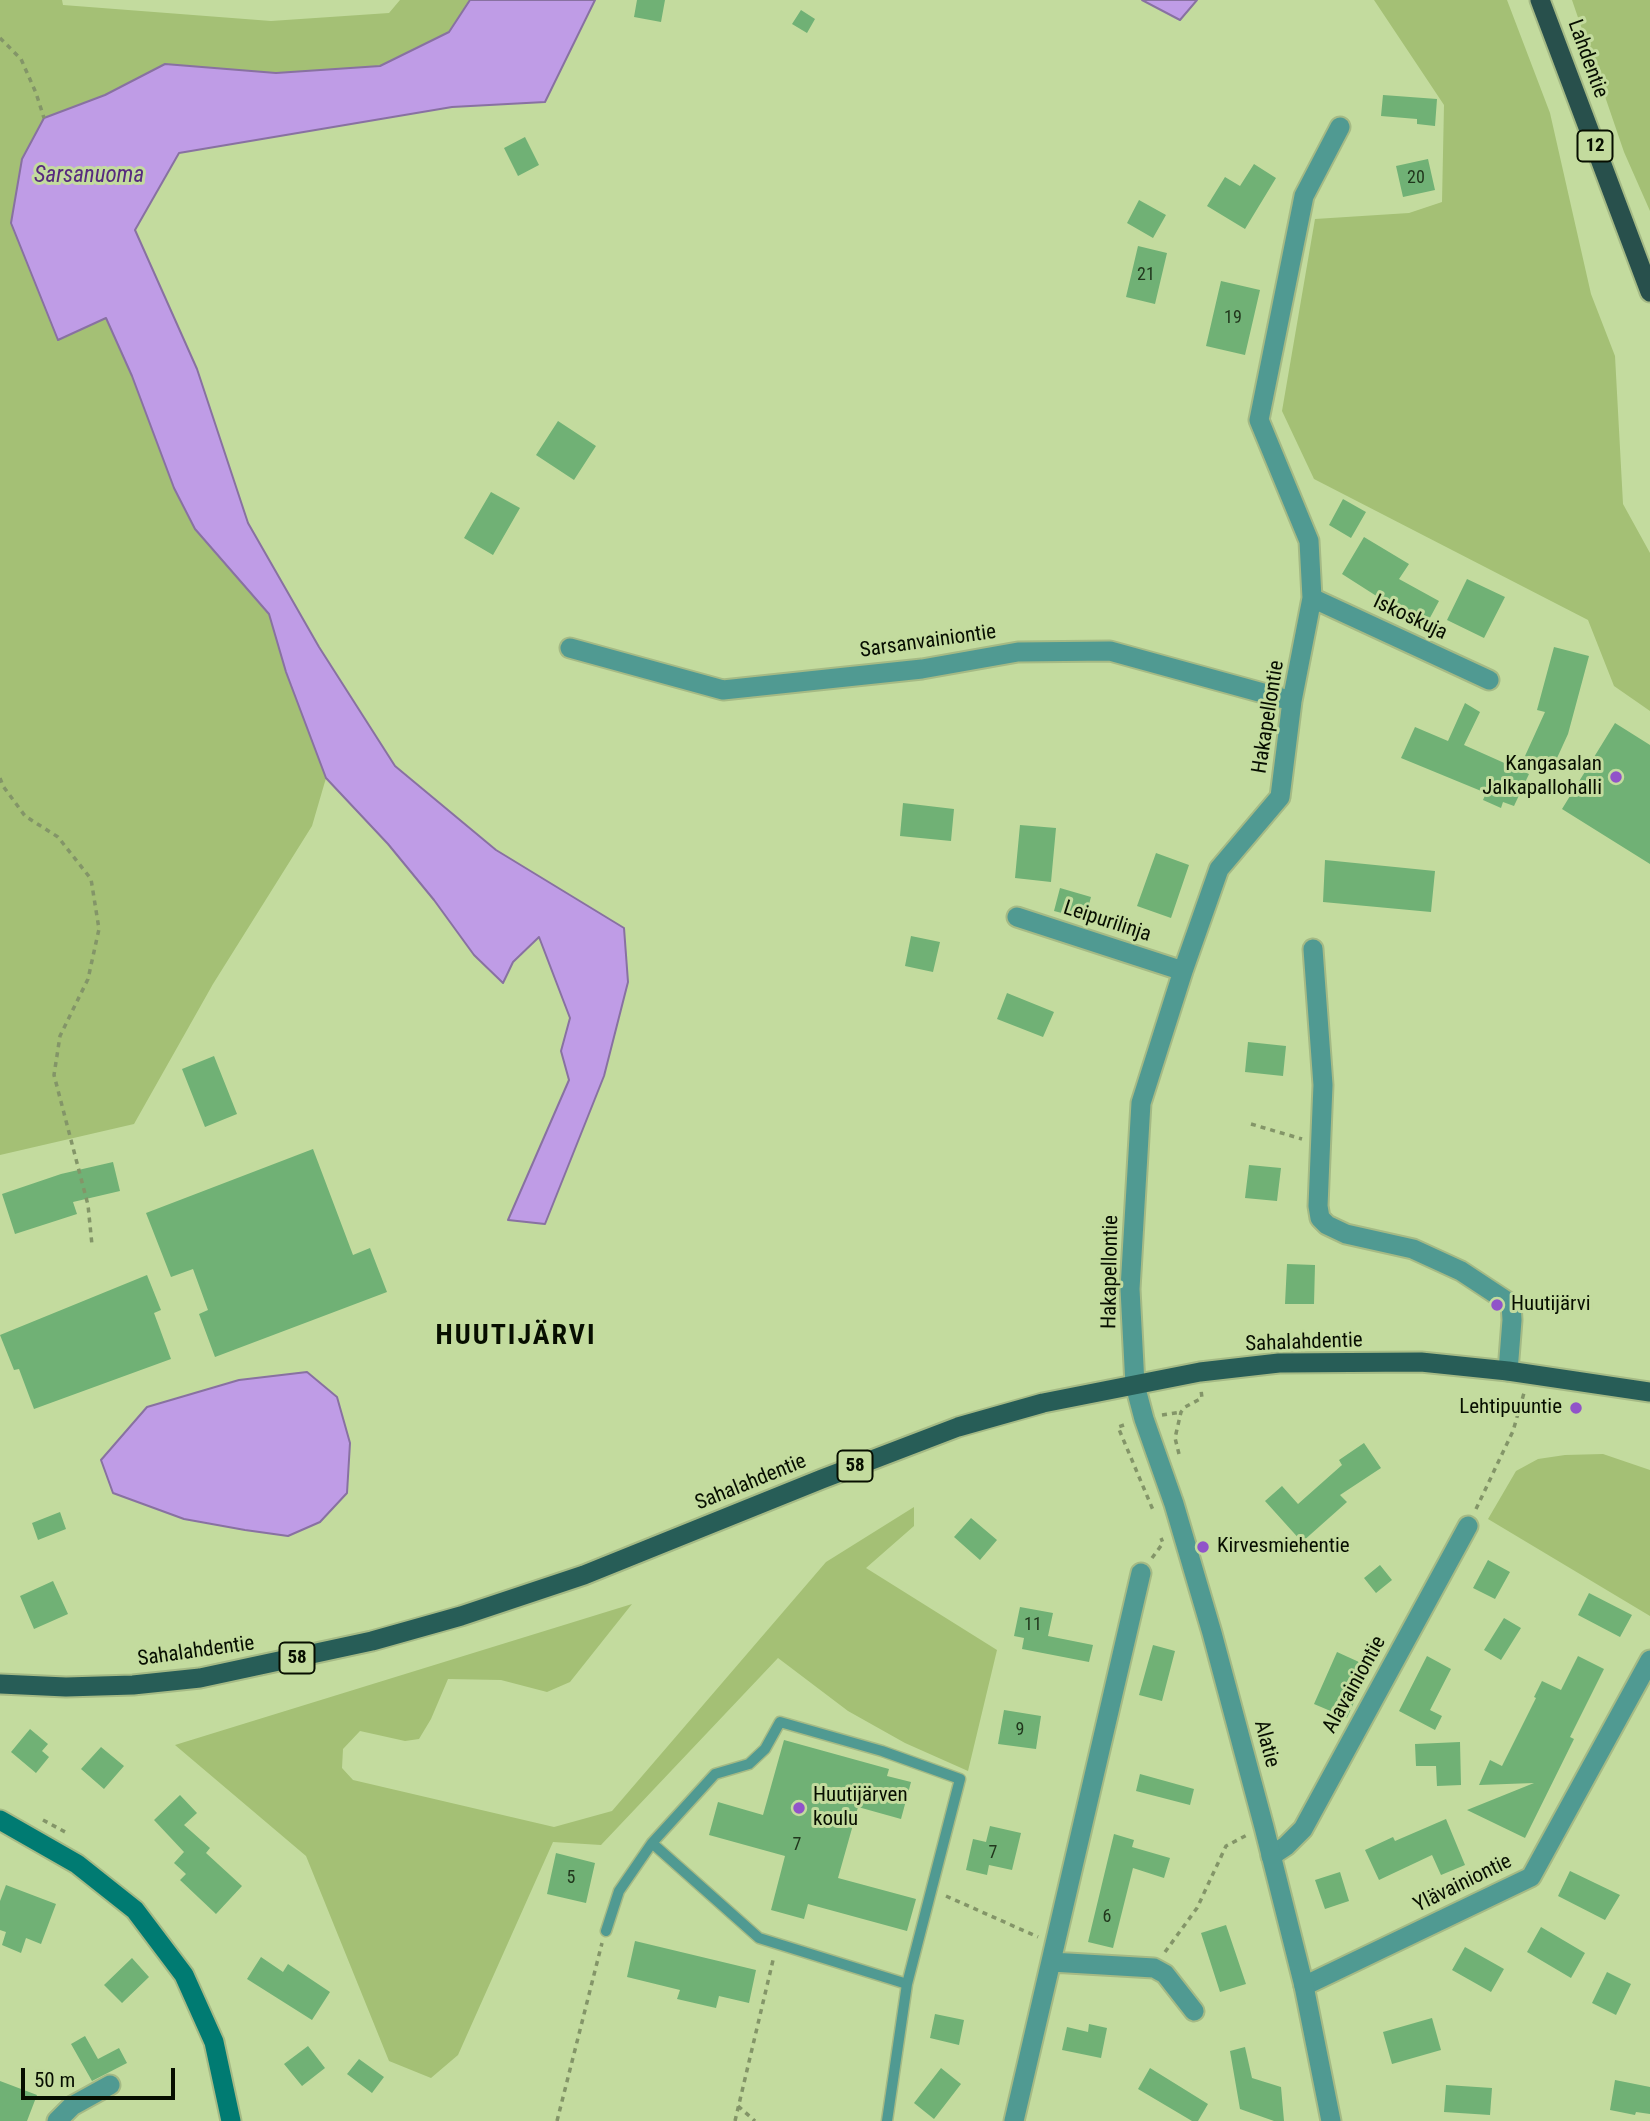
<!DOCTYPE html>
<html>
<head>
<meta charset="utf-8">
<style>
	body { margin:0 }
	#map { position:relative; width:1650px; height:2121px; overflow:hidden; background:#c3db9e; font-family:"Roboto Condensed",sans-serif }
	canvas { display:block }
	.scale { position:absolute; left:21px; top:2068px; width:154px; height:32px; box-sizing:border-box; border:4px solid #070e00; border-top:0; padding-left:9px; font-size:21px; line-height:24px; white-space:nowrap; color:#070e00; -webkit-text-stroke:5px #c3db9e; paint-order:stroke }
</style>
</head>
<body>
<div id="map">
<canvas width="1650" height="2121"></canvas>
<div class="scale">50 m</div>
</div>
<script>
const c = document.querySelector('canvas').getContext('2d');
c.lineJoin = 'round';
function fill(path, color) { c.fillStyle = color; c.fill(path, 'evenodd'); }
const shape = rows => new Path2D(rows.map(r => 'M' + r).join(''));
function trace(path, color, width, dash) { c.strokeStyle = color; c.lineWidth = width; c.lineCap = dash ? 'butt' : 'round'; c.setLineDash(dash || []); c.stroke(path); }
function label(font, color, halo, rows, align = 'center') {
  c.font = font + ' "Roboto Condensed",sans-serif'; c.lineWidth = 6; c.setLineDash([]); c.textBaseline = 'middle'; c.strokeStyle = halo; c.fillStyle = color; for (const [text, x, y, turn = 0] of rows) {
    c.save(); c.translate(x, y); c.rotate((+turn || 0) * Math.PI / 180); c.textAlign = isNaN(turn) ? turn : align; if (halo) c.strokeText(text, 0, 0); c.fillText(text, 0, 0); c.restore();
  }
}
fill(shape([
	[0,0,62,0,63,5,271,21,389,13,400,0,470,0,449,32,380,66,276,73,165,64,105,95,44,118,58,340,106,318,132,376,174,488,195,529,269,614,286,672,326,778,312,826,213,984,134,1124,0,1155],
	[1374,0,1507,0,1550,113,1591,294,1615,356,1623,504,1650,553,1650,711,1614,686,1588,620,1314,479,1282,411,1315,219,1409,213,1442,202,1444,105],
	[1572,0,1650,0,1650,211,1624,152],
	[1603,1454,1650,1470,1650,1616,1488,1519,1516,1471,1538,1459,1565,1455],
	[914,1507,914,1526,866,1568,997,1650,968,1771,905,1743,848,1711,778,1658,601,1845,553,1842,458,2055,431,2078,389,2061,306,1856,175,1745,632,1604,570,1682,547,1692,501,1680,448,1679,431,1719,419,1739,405,1741,360,1731,343,1749,342,1768,353,1780,554,1827,612,1811,826,1562]
]), '#a4c075');
const water = shape([
	[470,0,595,0,545,102,452,107,179,153,135,230,197,369,248,523,319,647,395,766,496,850,624,928,628,982,604,1076,545,1224,508,1220,569,1080,561,1051,570,1018,539,937,513,962,503,983,474,955,434,900,388,844,326,778,286,672,269,614,195,529,174,488,132,376,106,318,58,340,11,223,22,159,44,118,105,95,165,64,276,73,380,66,449,32,470,0],
	[1142,0,1197,0,1180,20,1142,0],
	[307,1372,337,1397,350,1443,347,1493,320,1522,288,1536,245,1530,184,1519,113,1493,101,1460,147,1407,239,1380,307,1372]
]);
fill(water, '#bf9ce6');
trace(water, '#8871a1', 2);
fill(shape([
	[637,0,665,0,661,22,634,17],
	[801,10,815,19,807,33,792,24],
	[1383,95,1437,99,1435,126,1417,124,1417,119,1381,116],
	[525,137,539,165,518,176,504,148],
	[1428,159,1435,190,1403,197,1396,166],
	[1254,164,1276,178,1245,229,1207,206,1225,177,1240,186],
	[1139,200,1166,215,1153,238,1127,223],
	[1138,246,1167,253,1155,304,1126,297],
	[1221,281,1260,290,1245,355,1206,346],
	[558,421,596,446,574,480,536,455],
	[491,492,520,508,493,555,464,538],
	[1343,499,1366,512,1351,538,1329,525],
	[1364,537,1409,564,1399,579,1439,601,1425,627,1342,574],
	[1467,579,1505,597,1484,638,1447,620],
	[1554,647,1589,656,1568,734,1552,769,1525,756,1545,712,1537,710],
	[1465,703,1480,712,1464,745,1529,774,1514,806,1503,802,1501,808,1483,800,1486,793,1401,758,1415,727,1448,741],
	[1615,723,1650,745,1650,864,1562,809],
	[903,803,954,809,951,841,900,836],
	[1020,825,1056,828,1051,882,1015,878],
	[1156,853,1189,865,1171,918,1137,906],
	[1325,860,1435,871,1431,912,1323,902],
	[1060,888,1091,897,1085,919,1054,911],
	[911,936,940,942,933,972,905,966],
	[1007,993,1054,1012,1043,1037,997,1019],
	[1248,1042,1286,1046,1283,1076,1245,1072],
	[214,1056,237,1114,205,1127,182,1069],
	[313,1149,353,1255,370,1248,387,1292,215,1357,199,1314,208,1310,193,1269,171,1277,146,1213],
	[113,1162,120,1191,73,1202,77,1214,15,1234,2,1194,61,1174],
	[1249,1165,1281,1168,1277,1201,1245,1198],
	[1287,1264,1315,1265,1314,1304,1285,1304],
	[147,1275,161,1310,154,1313,171,1359,34,1409,19,1369,14,1370,0,1335],
	[1364,1443,1381,1468,1340,1495,1347,1502,1302,1542,1265,1501,1282,1486,1298,1504,1342,1465,1339,1460],
	[60,1512,66,1529,38,1540,32,1523],
	[971,1518,997,1540,980,1560,954,1537],
	[1488,1560,1510,1572,1495,1599,1473,1588],
	[1380,1565,1392,1580,1376,1593,1364,1578],
	[53,1581,68,1614,34,1629,20,1596],
	[1589,1593,1632,1615,1620,1637,1578,1615],
	[1020,1607,1053,1613,1048,1636,1093,1645,1089,1662,1022,1649,1024,1638,1014,1636],
	[1504,1618,1521,1628,1501,1660,1484,1650],
	[1153,1645,1175,1651,1162,1701,1139,1695],
	[1337,1652,1359,1662,1350,1682,1361,1687,1347,1718,1314,1704],
	[1427,1656,1451,1669,1430,1710,1442,1716,1435,1730,1399,1711],
	[1578,1656,1604,1669,1570,1737,1574,1739,1525,1838,1467,1810,1534,1783,1479,1785,1490,1760,1502,1766,1536,1698,1534,1697,1542,1681,1561,1690],
	[1004,1710,1041,1716,1036,1749,998,1744],
	[30,1729,48,1744,42,1751,49,1757,36,1773,11,1752],
	[784,1740,889,1769,887,1776,911,1782,901,1819,858,1807,838,1878,916,1899,907,1931,808,1904,804,1919,771,1910,785,1856,709,1835,718,1802,763,1815],
	[1460,1742,1461,1785,1437,1786,1436,1766,1416,1766,1415,1744],
	[101,1747,124,1766,104,1789,81,1769],
	[1140,1774,1194,1789,1190,1805,1136,1791],
	[180,1795,197,1813,184,1825,210,1848,206,1853,242,1886,216,1914,180,1880,186,1874,174,1863,184,1852,154,1820],
	[1446,1819,1465,1865,1441,1875,1432,1855,1379,1880,1365,1850,1393,1837,1395,1841],
	[990,1826,1021,1833,1012,1870,989,1865,987,1875,966,1870,973,1839,986,1842],
	[1114,1834,1134,1840,1132,1847,1170,1858,1164,1878,1133,1868,1113,1948,1088,1942],
	[556,1853,595,1863,586,1903,547,1894],
	[1570,1871,1620,1895,1605,1920,1558,1896],
	[1340,1872,1349,1901,1325,1909,1315,1880],
	[6,1885,56,1904,41,1944,26,1938,21,1953,2,1945,6,1932,0,1930,0,1901],
	[1226,1925,1246,1984,1220,1992,1201,1933],
	[1541,1927,1585,1953,1571,1978,1527,1952],
	[635,1941,756,1970,749,2003,719,1996,716,2008,677,1999,680,1990,627,1977],
	[1465,1947,1504,1969,1491,1992,1452,1970],
	[261,1957,283,1972,288,1964,330,1992,312,2020,247,1979],
	[132,1958,149,1977,122,2003,104,1985],
	[1607,1972,1631,1984,1616,2015,1592,2003],
	[935,2014,964,2020,959,2045,930,2038],
	[1432,2018,1441,2050,1392,2064,1383,2032],
	[1089,2024,1107,2028,1101,2058,1062,2050,1067,2027,1088,2032],
	[85,2036,98,2059,119,2048,127,2063,92,2081,71,2044],
	[308,2046,325,2068,302,2086,284,2064],
	[1245,2047,1252,2078,1281,2087,1284,2121,1274,2121,1240,2109,1230,2051],
	[359,2059,384,2077,372,2093,347,2074],
	[941,2068,961,2084,934,2119,914,2103],
	[1150,2068,1208,2104,1198,2121,1192,2121,1138,2089],
	[1615,2080,1650,2087,1650,2114,1636,2112,1635,2115,1610,2110],
	[0,2081,37,2095,27,2121,0,2121],
	[1446,2085,1492,2088,1490,2115,1444,2112]
]), '#70b175');
const service = shape([
	[652,1843,759,1938,907,1984],
	[606,1931,619,1891,652,1843,715,1774,749,1764,765,1749,780,1722,882,1751,960,1779,907,1984,887,2121]
]);
const minor = shape([
	[1312,598,1489,680],
	[570,648,723,690,922,669,1018,652,1110,651,1292,701],
	[1017,917,1183,971],
	[1313,949,1323,1085,1318,1206,1320,1218,1327,1225,1346,1234,1413,1249,1461,1271,1511,1304,1512,1320,1508,1371],
	[1135,1385,1130,1289,1141,1103,1183,971,1219,869,1280,797,1292,701,1312,598,1309,541,1259,420,1304,196,1340,127],
	[1271,1856,1286,1846,1303,1829,1468,1526],
	[1051,1962,1154,1968,1165,1974,1194,2011],
	[1304,1986,1531,1877,1650,1660],
	[57,2121,72,2106,110,2085],
	[1014,2121,1141,1573]
]);
const tertiary = shape([
	[1135,1385,1144,1419,1174,1504,1212,1633,1264,1827,1304,1986,1331,2121]
]);
const secondary = shape([
	[0,1820,77,1864,135,1910,184,1975,214,2042,231,2121]
]);
const primary = shape([
	[0,1684,66,1687,133,1685,200,1678,372,1641,461,1616,584,1575,822,1479,958,1427,1043,1403,1200,1372,1279,1363,1421,1362,1508,1371,1650,1392]
]);
const trunk = shape([
	[1540,0,1650,292]
]);
trace(service, '#a5ba85', 13);
trace(minor, '#a5ba85', 23);
trace(tertiary, '#a5ba85', 23);
trace(secondary, '#a5ba85', 23);
trace(primary, '#a5ba85', 23);
trace(trunk, '#a5ba85', 23);
trace(shape([
	[0,38,21,59,36,93,44,118],
	[0,778,3,786,25,816,58,837,91,879,99,929,88,979,60,1036,54,1075,88,1205,92,1245],
	[1251,1124,1302,1139],
	[1162,1415,1181,1412],
	[1124,1425,1118,1427,1153,1510],
	[1179,1454,1175,1438,1181,1412,1185,1407,1202,1398,1201,1390],
	[1476,1509,1513,1431,1524,1393],
	[1152,1558,1163,1543,1161,1538],
	[43,1820,67,1833],
	[946,1896,1038,1937],
	[1165,1952,1197,1908,1226,1846,1247,1835],
	[738,2106,755,2121],
	[557,2121,602,1943],
	[735,2121,774,1956]
]), '#839568', 3.5, [5, 5]);
trace(service, '#509a92', 10);
trace(minor, '#509a92', 19);
trace(tertiary, '#509a92', 19);
trace(secondary, '#007b72', 19);
trace(primary, '#275d57', 19);
trace(trunk, '#28504c', 19);
for (const [x, y, r, color] of [
	[1616,777,7,"#9153c9"],
	[1497,1305,7,"#9153c9"],
	[1576,1408,7,"#9153c9"],
	[1203,1547,7,"#9153c9"],
	[799,1808,7,"#9153c9"]
]) { const dot = new Path2D(); dot.arc(x, y, r, 0, 2 * Math.PI); c.fillStyle = color; c.fill(dot); trace(dot, '#c3db9e', 2.5); }
label('18px', '#21371d', null, [
	["20",1416,178],
	["21",1146,275],
	["19",1233,318],
	["11",1033,1625],
	["9",1020,1730],
	["7",797,1845],
	["7",993,1853],
	["5",571,1878],
	["6",1107,1917]
]);
for (const [x, y, w] of [
	[1595,146,35],
	[855,1466,35],
	[297,1658,35]
]) { const box = new Path2D(); box.roundRect(x - w / 2, y - 15.5, w, 31, 5); c.fillStyle = '#c3db9e'; c.fill(box); trace(box, '#070e00', 2); }
label('bold 19px', '#070e00', null, [
	["12",1595,146],
	["58",855,1466],
	["58",297,1658]
]);
label('21px', '#070e00', '#c3db9e', [
	["Lahdentie",1587,59,70],
	["Iskoskuja",1410,618,25],
	["Sarsanvainiontie",928,642,-8],
	["Hakapellontie",1269,717,-81],
	["Leipurilinja",1107,922,18],
	["Hakapellontie",1111,1272,-89],
	["Sahalahdentie",1304,1343,-2],
	["Sahalahdentie",751,1483,-22],
	["Sahalahdentie",196,1652,-8],
	["Alavainiontie",1355,1685,-61],
	["Alatie",1266,1744,75],
	["Ylävainiontie",1463,1884,-26]
]);
label('21px', '#070e00', '#c3db9e', [
	["Kangasalan",1602,765,"right"],
	["Jalkapallohalli",1602,789,"right"],
	["Huutijärvi",1511,1305],
	["Lehtipuuntie",1562,1408,"right"],
	["Kirvesmiehentie",1217,1547],
	["Huutijärven",813,1796],
	["koulu",813,1820]
], 'left');
label('italic 23px', '#57297e', '#c3db9e', [
	["Sarsanuoma",89,176]
]);
c.letterSpacing = '2px';
label('bold 28px', '#070e00', '#c3db9e', [
	["HUUTIJÄRVI",516,1337]
]);
c.letterSpacing = '0px';
</script>
</body>
</html>
